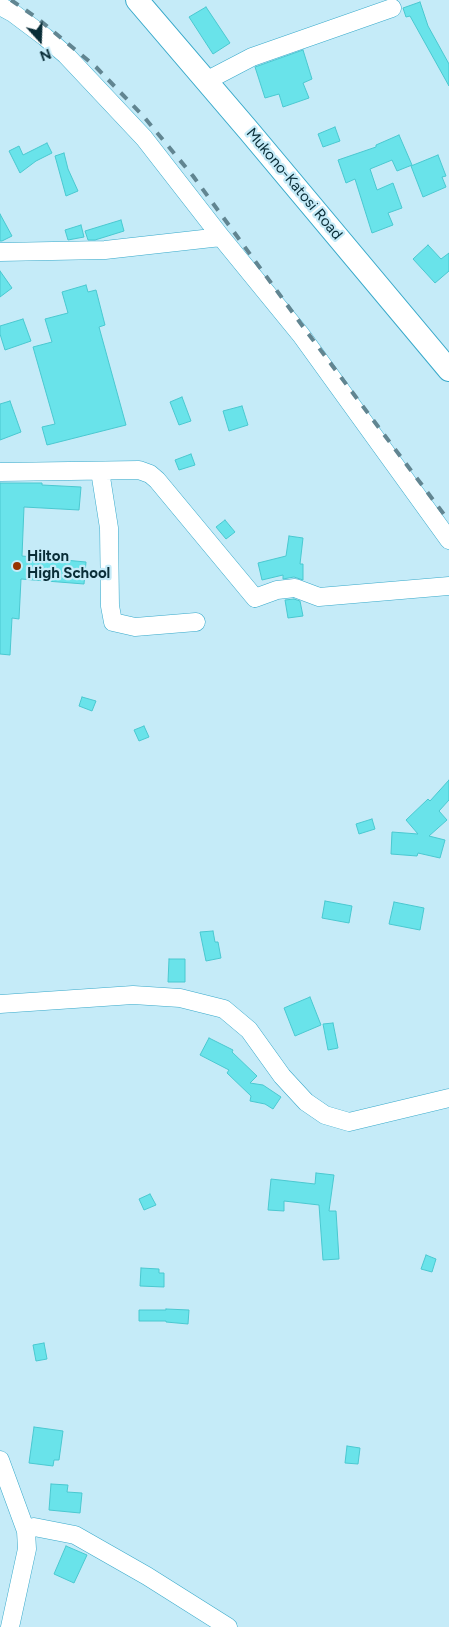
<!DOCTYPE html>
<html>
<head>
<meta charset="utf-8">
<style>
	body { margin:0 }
	#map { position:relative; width:449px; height:1627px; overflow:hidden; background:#c5ebf8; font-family:Figtree,sans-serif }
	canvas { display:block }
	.north { position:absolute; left:15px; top:15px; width:50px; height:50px; -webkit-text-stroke:4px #c5ebf8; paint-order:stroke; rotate:160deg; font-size:14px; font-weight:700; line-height:20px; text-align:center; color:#092d37 }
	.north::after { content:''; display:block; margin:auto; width:18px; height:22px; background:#092d37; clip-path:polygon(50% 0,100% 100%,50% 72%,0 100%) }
</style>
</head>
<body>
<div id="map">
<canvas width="449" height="1627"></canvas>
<div class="north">N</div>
</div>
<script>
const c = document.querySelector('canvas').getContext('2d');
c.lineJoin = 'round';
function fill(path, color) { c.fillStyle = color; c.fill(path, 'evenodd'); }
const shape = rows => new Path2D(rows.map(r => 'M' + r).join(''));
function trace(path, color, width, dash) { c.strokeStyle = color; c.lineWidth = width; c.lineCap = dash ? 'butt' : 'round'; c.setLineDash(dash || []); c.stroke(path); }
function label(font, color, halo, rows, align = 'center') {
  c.font = font + ' Figtree,sans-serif'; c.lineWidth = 4.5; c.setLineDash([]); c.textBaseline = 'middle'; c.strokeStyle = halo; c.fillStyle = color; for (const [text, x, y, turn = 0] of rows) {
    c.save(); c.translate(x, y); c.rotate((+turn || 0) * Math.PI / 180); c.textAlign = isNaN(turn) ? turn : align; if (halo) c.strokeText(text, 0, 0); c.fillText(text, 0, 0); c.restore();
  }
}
const building = shape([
	[420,2,428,26,449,64,449,86,410,16,406,17,403,8,420,2],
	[206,7,230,43,213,54,189,17,206,7],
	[303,50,312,79,303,83,309,98,283,107,279,94,265,98,255,67,303,50],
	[335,127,340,141,323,147,318,134,335,127],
	[399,135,412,165,397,171,392,160,370,169,377,190,393,183,402,208,388,213,393,225,372,233,355,179,346,183,338,160,376,147,376,145,399,135],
	[47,143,52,153,36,161,20,173,9,151,19,146,23,155,47,143],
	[64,153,68,169,78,191,66,196,55,156,64,153],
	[438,155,446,176,442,177,446,187,423,197,411,166,438,155],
	[0,214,12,236,2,241,0,241,0,214],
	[121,220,124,231,95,240,88,240,85,231,121,220],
	[81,225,84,237,68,240,65,230,81,225],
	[428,245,441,259,449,253,449,271,435,283,413,259,428,245],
	[0,271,12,288,0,297,0,271],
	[86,285,88,292,96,290,105,325,99,327,126,425,47,445,42,427,55,424,33,347,52,342,45,319,68,313,62,292,86,285],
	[23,319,31,341,5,350,0,334,0,326,23,319],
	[182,397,191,421,179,425,170,402,182,397],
	[10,401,21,432,0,440,0,404,10,401],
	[242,406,248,425,229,431,223,411,242,406],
	[191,454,195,465,179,470,175,460,191,454],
	[0,483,42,483,42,485,81,487,79,510,24,507,22,556,86,562,84,584,21,579,19,619,12,618,10,655,0,654,0,483],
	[225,520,235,532,226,539,216,527,225,520],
	[289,536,303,538,300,564,303,564,303,580,294,577,283,579,283,575,262,580,258,563,286,556,289,536],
	[294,599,300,601,303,616,288,618,285,600,294,599],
	[82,697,96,701,92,711,79,706,82,697],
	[144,726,149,737,139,741,134,730,144,726],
	[449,780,449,800,439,811,447,820,429,836,445,840,440,858,418,853,417,856,391,854,392,832,418,834,406,820,428,799,430,801,449,780],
	[372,819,375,829,359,834,356,824,372,819],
	[325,901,352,906,349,923,322,918,325,901],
	[394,902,424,908,420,930,389,924,394,902],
	[213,931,215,942,218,942,221,958,206,961,200,932,213,931],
	[169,959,185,959,185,982,168,982,169,959],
	[310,997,321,1025,295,1036,284,1008,310,997],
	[333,1023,338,1048,328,1050,323,1024,333,1023],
	[209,1038,233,1050,232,1052,257,1076,250,1083,263,1085,281,1097,273,1109,265,1104,250,1101,251,1096,227,1073,229,1070,200,1055,209,1038],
	[316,1173,334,1175,329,1211,336,1211,339,1259,323,1260,319,1205,284,1201,284,1211,268,1210,271,1179,315,1184,316,1173],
	[150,1194,156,1205,144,1210,139,1199,150,1194],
	[426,1255,436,1259,432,1272,421,1269,426,1255],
	[141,1268,159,1269,159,1273,164,1273,164,1287,140,1286,141,1268],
	[166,1309,189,1310,188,1324,166,1322,166,1321,139,1321,139,1310,166,1310,166,1309],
	[44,1343,47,1359,36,1361,33,1345,44,1343],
	[34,1427,63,1431,59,1460,54,1460,53,1466,29,1463,34,1427],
	[347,1446,360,1448,358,1464,345,1463,347,1446],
	[51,1484,68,1485,67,1492,82,1493,80,1513,49,1510,51,1484],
	[66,1546,87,1555,74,1583,54,1574,66,1546]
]);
fill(building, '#69e3ea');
trace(building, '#4ac8d0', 1);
const minor = shape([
	[0,6,13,13,45,37,66,55,144,138,221,237],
	[206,81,252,57,392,8],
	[0,252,105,250,221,237,301,335,449,540],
	[100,471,109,528,110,606,113,622,135,627,196,622],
	[0,472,139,470,150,474,157,480,255,598,277,590,295,588,319,597,449,586],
	[0,1004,133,995,180,998,224,1009,249,1030,282,1076,306,1102,325,1115,349,1122,449,1098],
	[0,1460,26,1531,27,1549,10,1627],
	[26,1531,34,1527,75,1535,147,1576,228,1627]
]);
const major = shape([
	[137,0,249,131,449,370]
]);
trace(minor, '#37a9ca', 19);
trace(major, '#37a9ca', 24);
trace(minor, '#fff', 18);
trace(major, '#fff', 22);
trace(shape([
	[11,0,37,18,96,67,144,117,193,176,304,328,449,521]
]), '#618591', 4, [9, 9]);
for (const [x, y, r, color] of [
	[17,566,5,"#973300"]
]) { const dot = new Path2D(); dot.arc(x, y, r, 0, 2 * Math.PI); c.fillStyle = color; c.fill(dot); trace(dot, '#c5ebf8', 2); }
label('15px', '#092d37', '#c5ebf8', [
	["Mukono-Katosi Road",294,184,50]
]);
label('bold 15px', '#092d37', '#c5ebf8', [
	["Hilton",27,557],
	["High School",27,574]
], 'left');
</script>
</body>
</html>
